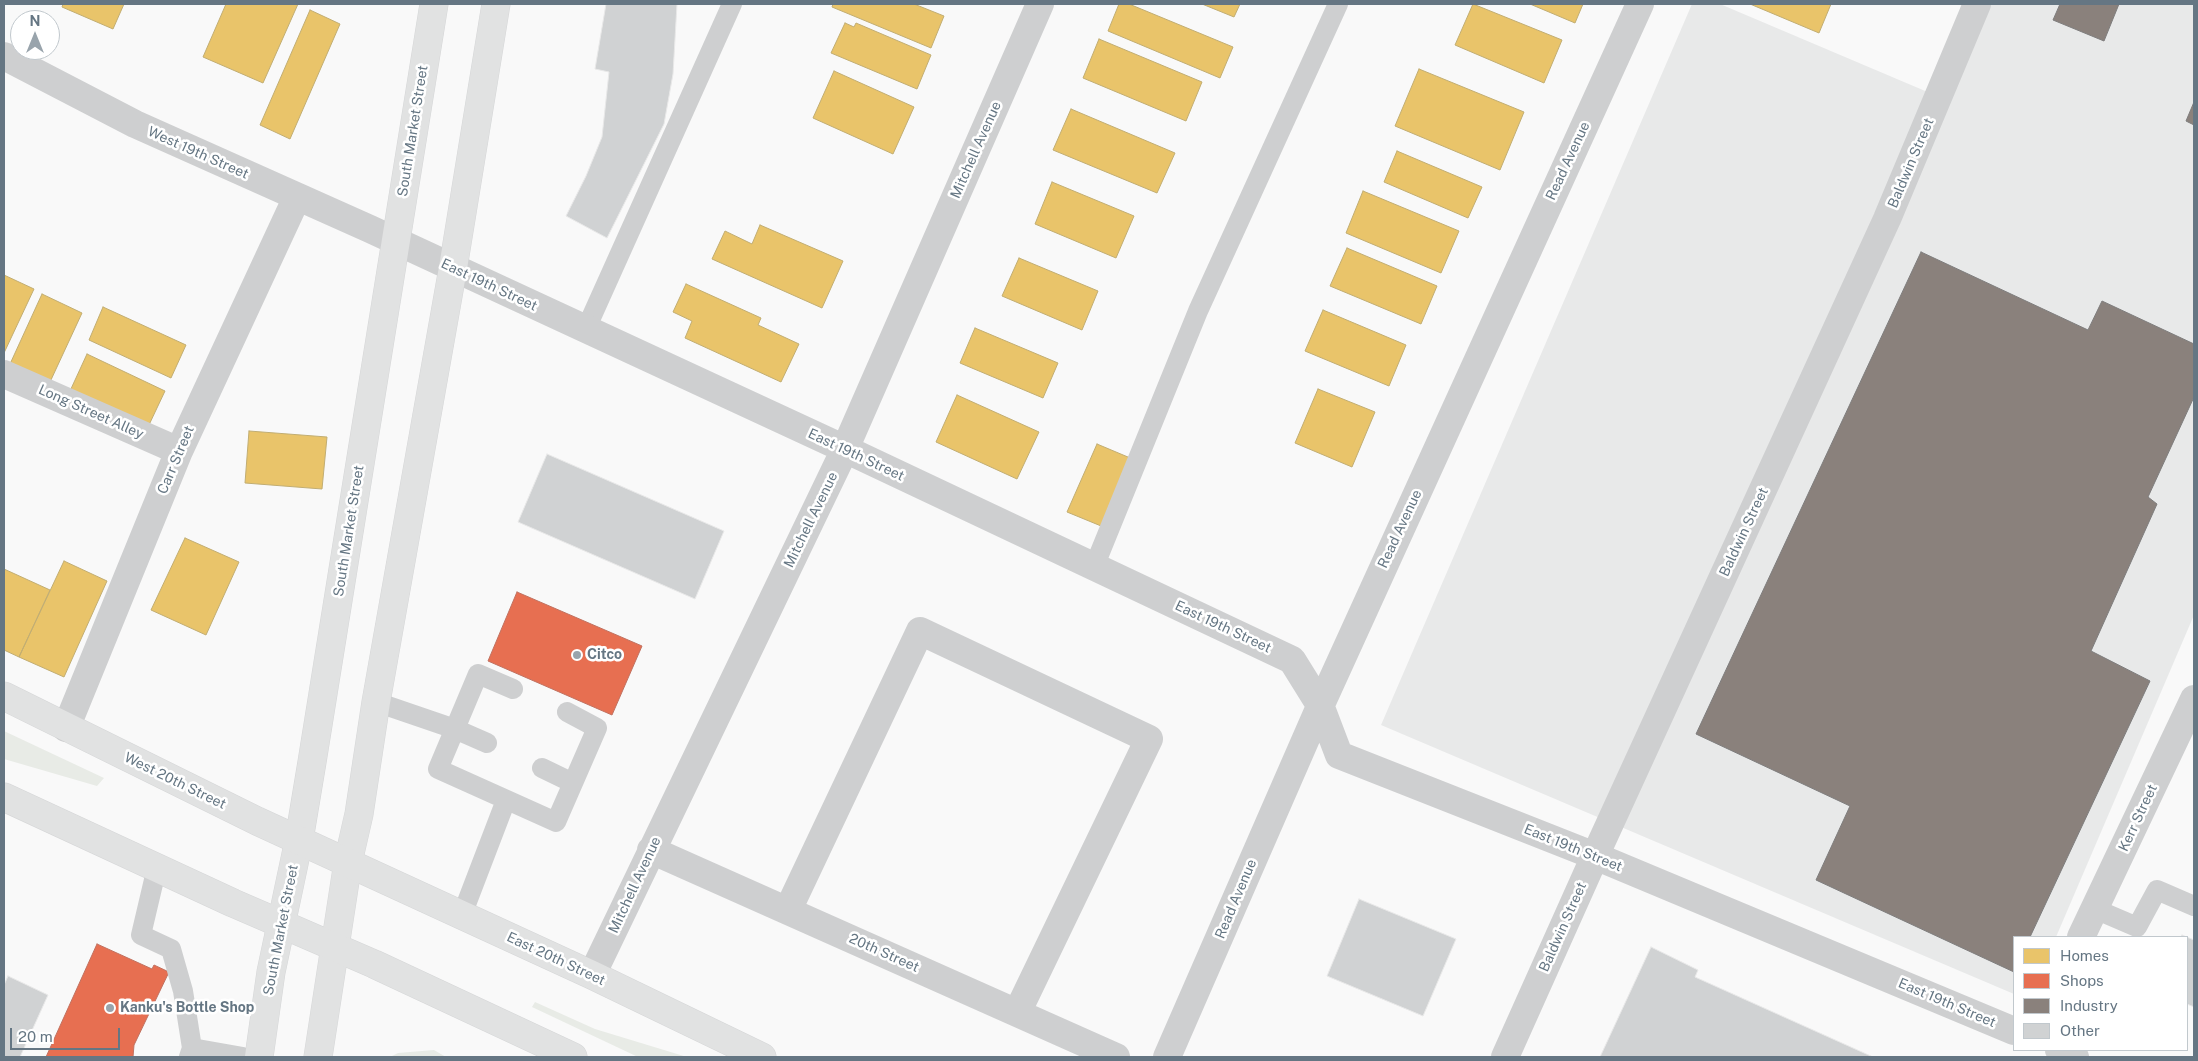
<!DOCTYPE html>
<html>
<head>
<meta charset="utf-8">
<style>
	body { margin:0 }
	#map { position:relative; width:2198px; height:1061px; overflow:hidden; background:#f9f9f9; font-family:"Public Sans",sans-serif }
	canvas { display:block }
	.frame { position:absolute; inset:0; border:5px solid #657683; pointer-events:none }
	.legend { position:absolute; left:2013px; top:936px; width:175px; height:115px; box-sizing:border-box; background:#fff; border:1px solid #c1c8cd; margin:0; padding:6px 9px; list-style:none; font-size:15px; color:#657683 }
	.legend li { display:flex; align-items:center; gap:10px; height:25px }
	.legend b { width:25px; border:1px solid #c1c8cd }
	.north { position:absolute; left:10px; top:10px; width:50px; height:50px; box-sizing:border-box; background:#fff; border:1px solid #c1c8cd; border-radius:50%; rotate:0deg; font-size:14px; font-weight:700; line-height:20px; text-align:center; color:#657683 }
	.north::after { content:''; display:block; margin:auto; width:18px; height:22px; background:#99a4ac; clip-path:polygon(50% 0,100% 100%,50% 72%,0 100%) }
	.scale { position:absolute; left:10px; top:1028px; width:110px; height:22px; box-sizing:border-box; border:2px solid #657683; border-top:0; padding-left:6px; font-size:15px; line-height:18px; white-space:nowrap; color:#657683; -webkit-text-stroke:4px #fff; paint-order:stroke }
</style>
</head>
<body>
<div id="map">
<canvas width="2198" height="1061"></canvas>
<div class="frame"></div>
<ul class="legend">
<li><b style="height:14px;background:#e9c46a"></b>Homes</li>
<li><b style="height:14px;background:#e76f51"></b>Shops</li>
<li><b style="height:14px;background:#8a817c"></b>Industry</li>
<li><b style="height:14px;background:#d0d2d3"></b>Other</li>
</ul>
<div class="north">N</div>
<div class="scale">20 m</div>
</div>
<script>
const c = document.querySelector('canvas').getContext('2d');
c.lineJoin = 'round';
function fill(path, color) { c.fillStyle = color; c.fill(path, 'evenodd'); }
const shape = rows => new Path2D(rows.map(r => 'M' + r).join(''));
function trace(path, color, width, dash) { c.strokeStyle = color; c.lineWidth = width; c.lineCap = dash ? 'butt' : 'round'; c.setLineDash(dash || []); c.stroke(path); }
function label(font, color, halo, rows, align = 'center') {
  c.font = font + ' "Public Sans",sans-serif'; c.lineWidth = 5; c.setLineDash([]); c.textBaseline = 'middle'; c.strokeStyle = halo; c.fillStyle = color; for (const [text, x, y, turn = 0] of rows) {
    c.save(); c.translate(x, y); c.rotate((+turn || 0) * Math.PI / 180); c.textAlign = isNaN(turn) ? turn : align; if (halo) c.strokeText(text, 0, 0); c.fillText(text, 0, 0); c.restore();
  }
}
fill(shape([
	[1692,4,1720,4,1937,96,1977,4,2194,4,2194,615,2056,937,2014,937,2014,994,1381,725]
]), '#e8e9e9');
fill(shape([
	[4,731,38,747,104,778,97,786,4,759],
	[535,1002,595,1029,687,1057,638,1057,532,1007],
	[434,1050,446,1057,390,1057,398,1053]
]), '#e8ebe6');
const homes = shape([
	[63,4,124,4,113,29,62,7,63,4],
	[226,4,298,4,263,83,203,57,226,4],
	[833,4,914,4,944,16,931,48,832,7,833,4],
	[1119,4,1129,4,1233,47,1220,78,1108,31,1119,4],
	[1202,4,1240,4,1234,17,1202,4],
	[1473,4,1562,40,1544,83,1455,45,1473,4],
	[1530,4,1583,4,1575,23,1530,4],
	[1750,4,1831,4,1819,33,1750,4],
	[310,10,340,24,290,139,260,125,310,10],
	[845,23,854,27,856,23,931,55,917,89,831,53,845,23],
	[1099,39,1202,82,1186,121,1083,78,1099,39],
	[1419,69,1524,112,1500,170,1395,126,1419,69],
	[834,71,914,107,893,154,813,118,834,71],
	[1071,109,1175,153,1157,193,1053,150,1071,109],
	[1397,151,1482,187,1468,218,1384,182,1397,151],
	[1052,182,1134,216,1116,258,1035,224,1052,182],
	[1363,191,1459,231,1441,273,1346,233,1363,191],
	[760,225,843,261,822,308,712,259,725,231,752,244,760,225],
	[1347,248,1437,286,1421,324,1330,286,1347,248],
	[1019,258,1098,291,1082,330,1002,296,1019,258],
	[4,275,34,289,4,353,4,275],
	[686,284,761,318,758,325,799,344,781,382,685,338,692,321,673,312,686,284],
	[42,294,82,313,50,382,10,364,42,294],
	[103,307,186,345,171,378,89,340,103,307],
	[1323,310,1406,345,1389,386,1305,351,1323,310],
	[975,328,1058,363,1043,398,960,363,975,328],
	[87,354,165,391,148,427,70,391,87,354],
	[1318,389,1375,412,1352,467,1295,443,1318,389],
	[957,395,1039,432,1017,479,936,442,957,395],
	[249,431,327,437,322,489,245,483,249,431],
	[1097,444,1135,460,1106,528,1067,512,1097,444],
	[185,538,239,562,206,635,151,610,185,538],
	[64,561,107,581,64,677,19,657,64,561],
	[4,569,50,590,19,657,4,650,4,569]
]);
fill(homes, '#e9c46a');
trace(homes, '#c1ad72', 1);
const shops = shape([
	[517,592,642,646,612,715,488,661,517,592],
	[97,944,152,969,154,965,169,972,134,1045,133,1057,46,1057,97,944]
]);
fill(shops, '#e76f51');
trace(shops, '#c07160', 1);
const industry = shape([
	[2060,4,2119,4,2104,41,2053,20,2060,4],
	[2194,102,2194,125,2186,121,2194,102],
	[1921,252,2088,330,2102,301,2194,344,2194,397,2148,497,2157,504,2091,651,2150,681,2030,937,2014,937,2014,972,1816,880,1850,806,1696,734,1921,252]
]);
fill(industry, '#8a817c');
trace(industry, '#7f7e7e', 1);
const building = shape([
	[606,4,677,4,673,74,664,124,607,238,566,216,586,176,602,137,609,72,595,69,606,4],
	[547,454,724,531,695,599,518,522,547,454],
	[1359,899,1456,939,1423,1016,1327,976,1359,899],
	[2182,935,2194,940,2194,1007,2187,1004,2187,937,2180,937,2182,935],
	[1651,947,1698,970,1695,977,1873,1057,1600,1057,1651,947],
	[8,976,48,995,20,1057,4,1057,4,985,8,976]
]);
fill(building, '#d0d2d3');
trace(building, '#e8e8e8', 1);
const secondary = shape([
	[259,1057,271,972,299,840,312,762,434,4],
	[318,1057,348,862,359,814,376,702,453,268,496,4]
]);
const primary = shape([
	[4,696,257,821,592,975,762,1057],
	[4,797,233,903,374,964,573,1057]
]);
trace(secondary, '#d5d6d7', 29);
trace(primary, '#d5d6d7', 29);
trace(shape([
	[586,329,732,4],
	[1094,567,1198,311,1338,4],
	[513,689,478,674,438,769,556,822,597,728,567,712],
	[376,702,455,729,487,743],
	[542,768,573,783],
	[157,867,141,935,171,949,183,991,192,1048,189,1057],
	[2095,909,2137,927,2157,890,2194,906],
	[462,915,506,800],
	[192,1048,243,1057]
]), '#cecfd0', 20);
trace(shape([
	[4,56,135,124,370,229,845,449,1292,660,1320,705,1339,755,1595,856,2014,1031],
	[4,374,179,451],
	[66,728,179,451,297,197],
	[651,850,1116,1057],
	[788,910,920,631,1149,739,1017,1013],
	[2081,937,2194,699],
	[592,975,845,449,1040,4],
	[2059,1050,2075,1057],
	[1167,1057,1318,711,1640,4],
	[1505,1057,1595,856,1887,219,1977,4]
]), '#cecfd0', 28);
trace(secondary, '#e1e2e2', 28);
trace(primary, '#e1e2e2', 28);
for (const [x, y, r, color] of [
	[577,655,5,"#99a4ac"],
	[110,1008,5,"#99a4ac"]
]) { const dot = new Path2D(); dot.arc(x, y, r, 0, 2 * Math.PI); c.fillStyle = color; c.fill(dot); trace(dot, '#fff', 2); }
label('14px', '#657683', '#fff', [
	["South Market Street",413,131,-81],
	["Mitchell Avenue",976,150,-66],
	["West 19th Street",198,153,24],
	["Read Avenue",1568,161,-65],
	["Baldwin Street",1911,163,-67],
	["East 19th Street",489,285,25],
	["Long Street Alley",91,412,24],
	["East 19th Street",856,455,25],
	["Carr Street",176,460,-67],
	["Mitchell Avenue",811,520,-64],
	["Read Avenue",1400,529,-65],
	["South Market Street",349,531,-81],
	["Baldwin Street",1744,532,-65],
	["East 19th Street",1223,627,25],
	["West 20th Street",175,781,26],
	["Kerr Street",2138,818,-65],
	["East 19th Street",1573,848,22],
	["Mitchell Avenue",635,885,-65],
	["Read Avenue",1236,899,-67],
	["Baldwin Street",1563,927,-66],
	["South Market Street",281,930,-79],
	["20th Street",884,953,24],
	["East 20th Street",556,959,25],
	["East 19th Street",1947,1003,23]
]);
label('bold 14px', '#657683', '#fff', [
	["Citco",587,655],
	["Kanku's Bottle Shop",120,1008]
], 'left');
</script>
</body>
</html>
